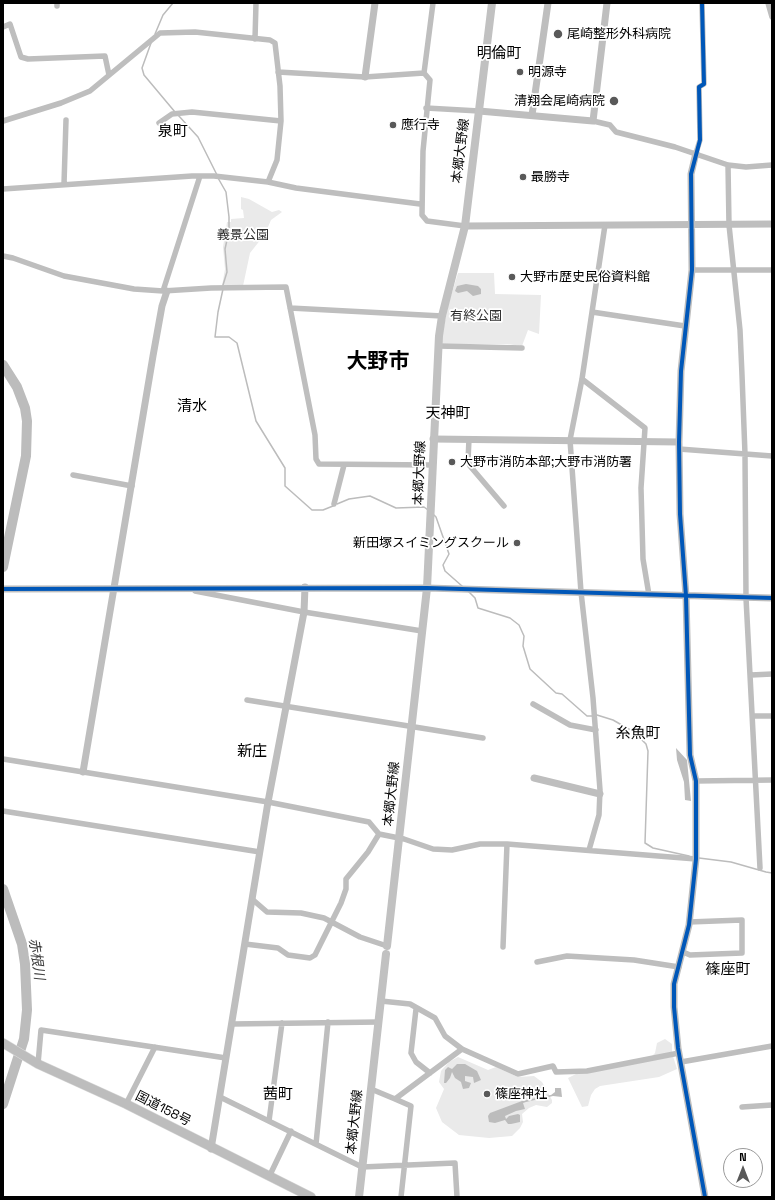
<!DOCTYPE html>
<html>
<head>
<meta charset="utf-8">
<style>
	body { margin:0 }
	#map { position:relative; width:775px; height:1200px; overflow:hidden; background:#fff; font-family:"Space Grotesk",sans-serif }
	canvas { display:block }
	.frame { position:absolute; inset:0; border:4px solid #000; pointer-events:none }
	.north { position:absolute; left:723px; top:1148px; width:40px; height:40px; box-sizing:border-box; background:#fff; border:1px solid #999; border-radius:50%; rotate:0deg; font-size:11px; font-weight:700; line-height:16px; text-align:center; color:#000 }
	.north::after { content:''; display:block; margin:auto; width:14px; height:18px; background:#595959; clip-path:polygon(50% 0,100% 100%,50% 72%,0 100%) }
</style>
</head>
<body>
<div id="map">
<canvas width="775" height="1200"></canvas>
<div class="frame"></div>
<div class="north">N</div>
</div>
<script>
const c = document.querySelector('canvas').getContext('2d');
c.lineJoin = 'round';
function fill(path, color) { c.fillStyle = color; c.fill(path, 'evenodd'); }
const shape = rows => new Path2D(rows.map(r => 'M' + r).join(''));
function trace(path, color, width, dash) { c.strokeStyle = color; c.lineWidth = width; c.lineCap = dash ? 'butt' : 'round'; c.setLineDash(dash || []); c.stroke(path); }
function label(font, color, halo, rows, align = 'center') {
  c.font = font + ' "Space Grotesk","Noto Sans JP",sans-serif'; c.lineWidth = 3.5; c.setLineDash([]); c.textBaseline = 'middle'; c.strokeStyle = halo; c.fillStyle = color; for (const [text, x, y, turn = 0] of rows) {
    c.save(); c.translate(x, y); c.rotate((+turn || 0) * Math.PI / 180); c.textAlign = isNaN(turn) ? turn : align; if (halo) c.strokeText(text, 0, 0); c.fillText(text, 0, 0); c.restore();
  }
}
fill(shape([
	[241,197,249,199,272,212,279,210,282,212,271,220,265,234,250,253,243,286,222,286,225,269,223,247,227,222,231,222,231,219,244,218,243,210,241,209],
	[458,273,494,273,495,294,541,295,539,334,528,330,522,346,507,344,442,344,441,341,448,306],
	[665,1039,672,1044,672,1053,677,1069,659,1077,600,1086,595,1089,591,1095,588,1106,582,1107,568,1078,580,1072,649,1059,655,1053,657,1043],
	[458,1057,488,1070,496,1067,518,1077,534,1076,542,1082,552,1100,552,1103,547,1107,536,1105,529,1108,522,1114,523,1122,520,1128,512,1136,489,1138,459,1135,442,1122,436,1108,444,1089,439,1082,441,1071,449,1062]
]), '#eaeaea');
fill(shape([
	[466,284,478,286,481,289,481,294,473,296,467,291,458,293,455,291,457,286],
	[676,748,687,760,691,801,685,800,684,782,677,760],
	[457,1064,465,1064,477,1071,481,1080,474,1083,473,1077,465,1076,465,1081,471,1083,469,1088,463,1089,461,1082,455,1078,452,1072,450,1078,446,1083,444,1083,445,1070,448,1067,452,1069],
	[555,1088,561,1088,562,1097,553,1096,545,1098,545,1100,543,1098,526,1102,523,1103,525,1109,516,1111,505,1116,506,1119,509,1116,518,1114,520,1115,520,1122,511,1124,508,1124,505,1120,495,1123,489,1122,488,1116,490,1113,522,1101,551,1095,555,1092]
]), '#bcbcbc');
trace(shape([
	[155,34,163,15,173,3],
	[151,43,142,68,144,75,175,112],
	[178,115,198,137,217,175],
	[218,178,226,192,229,217,229,231,225,249,227,272,223,285],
	[223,289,218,312,215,337,229,337,237,343,256,421,285,468,285,486,312,510,323,510,333,506],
	[337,504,349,499,370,496,396,508,424,507,428,510],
	[434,515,436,517,449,554,443,565,445,571,462,586],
	[468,591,475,598,478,608,510,618,519,625,524,636,523,646,530,669,556,693,562,694,587,716,593,716],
	[597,715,613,720,634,732,646,744,648,751,645,843,653,848,689,856],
	[699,858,731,862,766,872,772,873]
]), '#bcbcbc', 1.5);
trace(shape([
	[3,365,17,387,25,408,27,421,26,456,3,567],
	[3,889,22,944,25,964,27,1010,24,1039,3,1104]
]), '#bcbcbc', 10);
const trunk = shape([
	[3,1043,38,1064,126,1104,311,1197]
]);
trace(trunk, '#dbdbdb', 10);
trace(shape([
	[57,3,57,6],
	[433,3,424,73,430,80,423,151,422,215,427,221,465,226],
	[768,3,772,17],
	[3,27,10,24,21,57,28,59,105,56,109,75],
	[255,39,256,3],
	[278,72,365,77,424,73],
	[426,108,479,111],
	[3,121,61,103,90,91,160,33,195,32,270,40,275,43,280,86,281,121,277,160,268,182],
	[593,121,610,125,616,132,675,147,728,165,746,167,772,165],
	[159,123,172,114,192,112,281,121],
	[696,153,700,140,699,87,704,84,702,3],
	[728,165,729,225,740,330,742,375,745,454,746,598,760,868],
	[64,184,66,120],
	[3,189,192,176,214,176,268,182,296,188,420,204],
	[3,256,13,258,64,276,134,289,163,291,211,288,286,287,315,435,316,459,319,464,432,465],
	[692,270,772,270],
	[163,291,200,176],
	[290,308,442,316],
	[592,312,685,326],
	[438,346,522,348],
	[582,379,645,428,641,488,643,559,649,595],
	[469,439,468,461,470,466,504,506],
	[679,449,772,456],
	[73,475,132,486],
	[334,504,344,465],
	[195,591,304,612,422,631],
	[751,675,772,674],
	[247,700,483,738],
	[533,704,570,725,596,730],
	[753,716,772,716],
	[3,759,268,802,369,822,379,834,404,839,433,849,452,850,480,844,507,844,696,859],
	[696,781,772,780],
	[3,811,260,852],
	[589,850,599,815,600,790,593,698,581,592,570,440,582,379,605,225],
	[252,899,267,912,301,913,324,918,360,937,387,946],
	[245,944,278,948,288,955,310,958,315,955,341,903,346,889,346,879,368,852,379,834],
	[503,947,507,844],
	[683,952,690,955,742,953,742,920,689,922],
	[537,962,567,956,634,960,679,967],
	[381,1001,410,1004,435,1018,445,1036,462,1049,518,1074,553,1066,556,1072,587,1071,679,1053],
	[416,1009,411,1053,416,1062,430,1073],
	[232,1024,379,1022],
	[681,1062,772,1046],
	[38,1064,41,1030,226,1058],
	[371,1089,395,1099,462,1049],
	[220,1097,362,1167,455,1163,457,1197],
	[395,1099,411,1106,401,1197],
	[126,1104,155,1047],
	[742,1107,772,1105],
	[269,1121,282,1023],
	[316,1144,328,1022],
	[269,1177,291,1131]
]), '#bebebe', 5.5);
trace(shape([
	[365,77,375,3],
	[479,111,593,121,607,3],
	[532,115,548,3],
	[696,153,691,174,692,270,681,371,679,442,680,514,686,596,690,755,696,781,696,859,689,925,674,984,674,1007,678,1048,705,1197],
	[465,226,772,224],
	[433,439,679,442],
	[3,589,427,588,772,598],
	[83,772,153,356,162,306,167,291],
	[534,778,600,794],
	[211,1149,268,802,304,612,305,587]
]), '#bebebe', 7);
trace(shape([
	[387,946,427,588,439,336,442,316,465,226,492,3],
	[359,1197,386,954]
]), '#c1c1c1', 8);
trace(trunk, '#bdbdbd', 9);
trace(shape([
	[702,3,704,84,699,87,700,140,691,174,692,270,681,371,679,442,680,514,686,596,690,755,696,781,696,859,689,925,674,984,674,1007,678,1048,705,1197],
	[3,589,427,588,772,598]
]), '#0057b8', 4);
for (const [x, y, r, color] of [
	[558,34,5,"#595959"],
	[520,72,4,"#595959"],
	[614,101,5,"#595959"],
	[393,125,4,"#595959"],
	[523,177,4,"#595959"],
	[512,277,4,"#595959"],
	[452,462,4,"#595959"],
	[517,543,4,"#595959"],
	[487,1094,4,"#595959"]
]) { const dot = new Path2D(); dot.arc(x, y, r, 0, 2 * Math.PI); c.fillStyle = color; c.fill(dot); trace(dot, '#fff', 1.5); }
label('13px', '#000', '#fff', [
	["尾崎整形外科病院",567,34],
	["明源寺",528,72],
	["清翔会尾崎病院",605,101,"right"],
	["應行寺",401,125],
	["最勝寺",531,177],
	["大野市歴史民俗資料館",520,277],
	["大野市消防本部;大野市消防署",460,462],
	["新田塚スイミングスクール",509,543,"right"],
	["篠座神社",495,1094]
], 'left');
label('13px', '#000', '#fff', [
	["本郷大野線",461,151,-83],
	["本郷大野線",420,473,-88],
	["本郷大野線",392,794,-84],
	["国道158号",163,1109,27],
	["本郷大野線",355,1122,-84]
]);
label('13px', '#2f2f2f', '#fff', [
	["義景公園",243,235],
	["有終公園",476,316]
]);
label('italic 14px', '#404040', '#fff', [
	["赤根川",36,959,82]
]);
label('15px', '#000', '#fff', [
	["明倫町",499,54],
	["泉町",173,132],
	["清水",192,407],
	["天神町",448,414],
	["糸魚町",638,734],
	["新庄",252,752],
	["篠座町",728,970],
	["茜町",278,1095]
]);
label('bold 21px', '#000', '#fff', [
	["大野市",378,362]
]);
</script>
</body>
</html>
